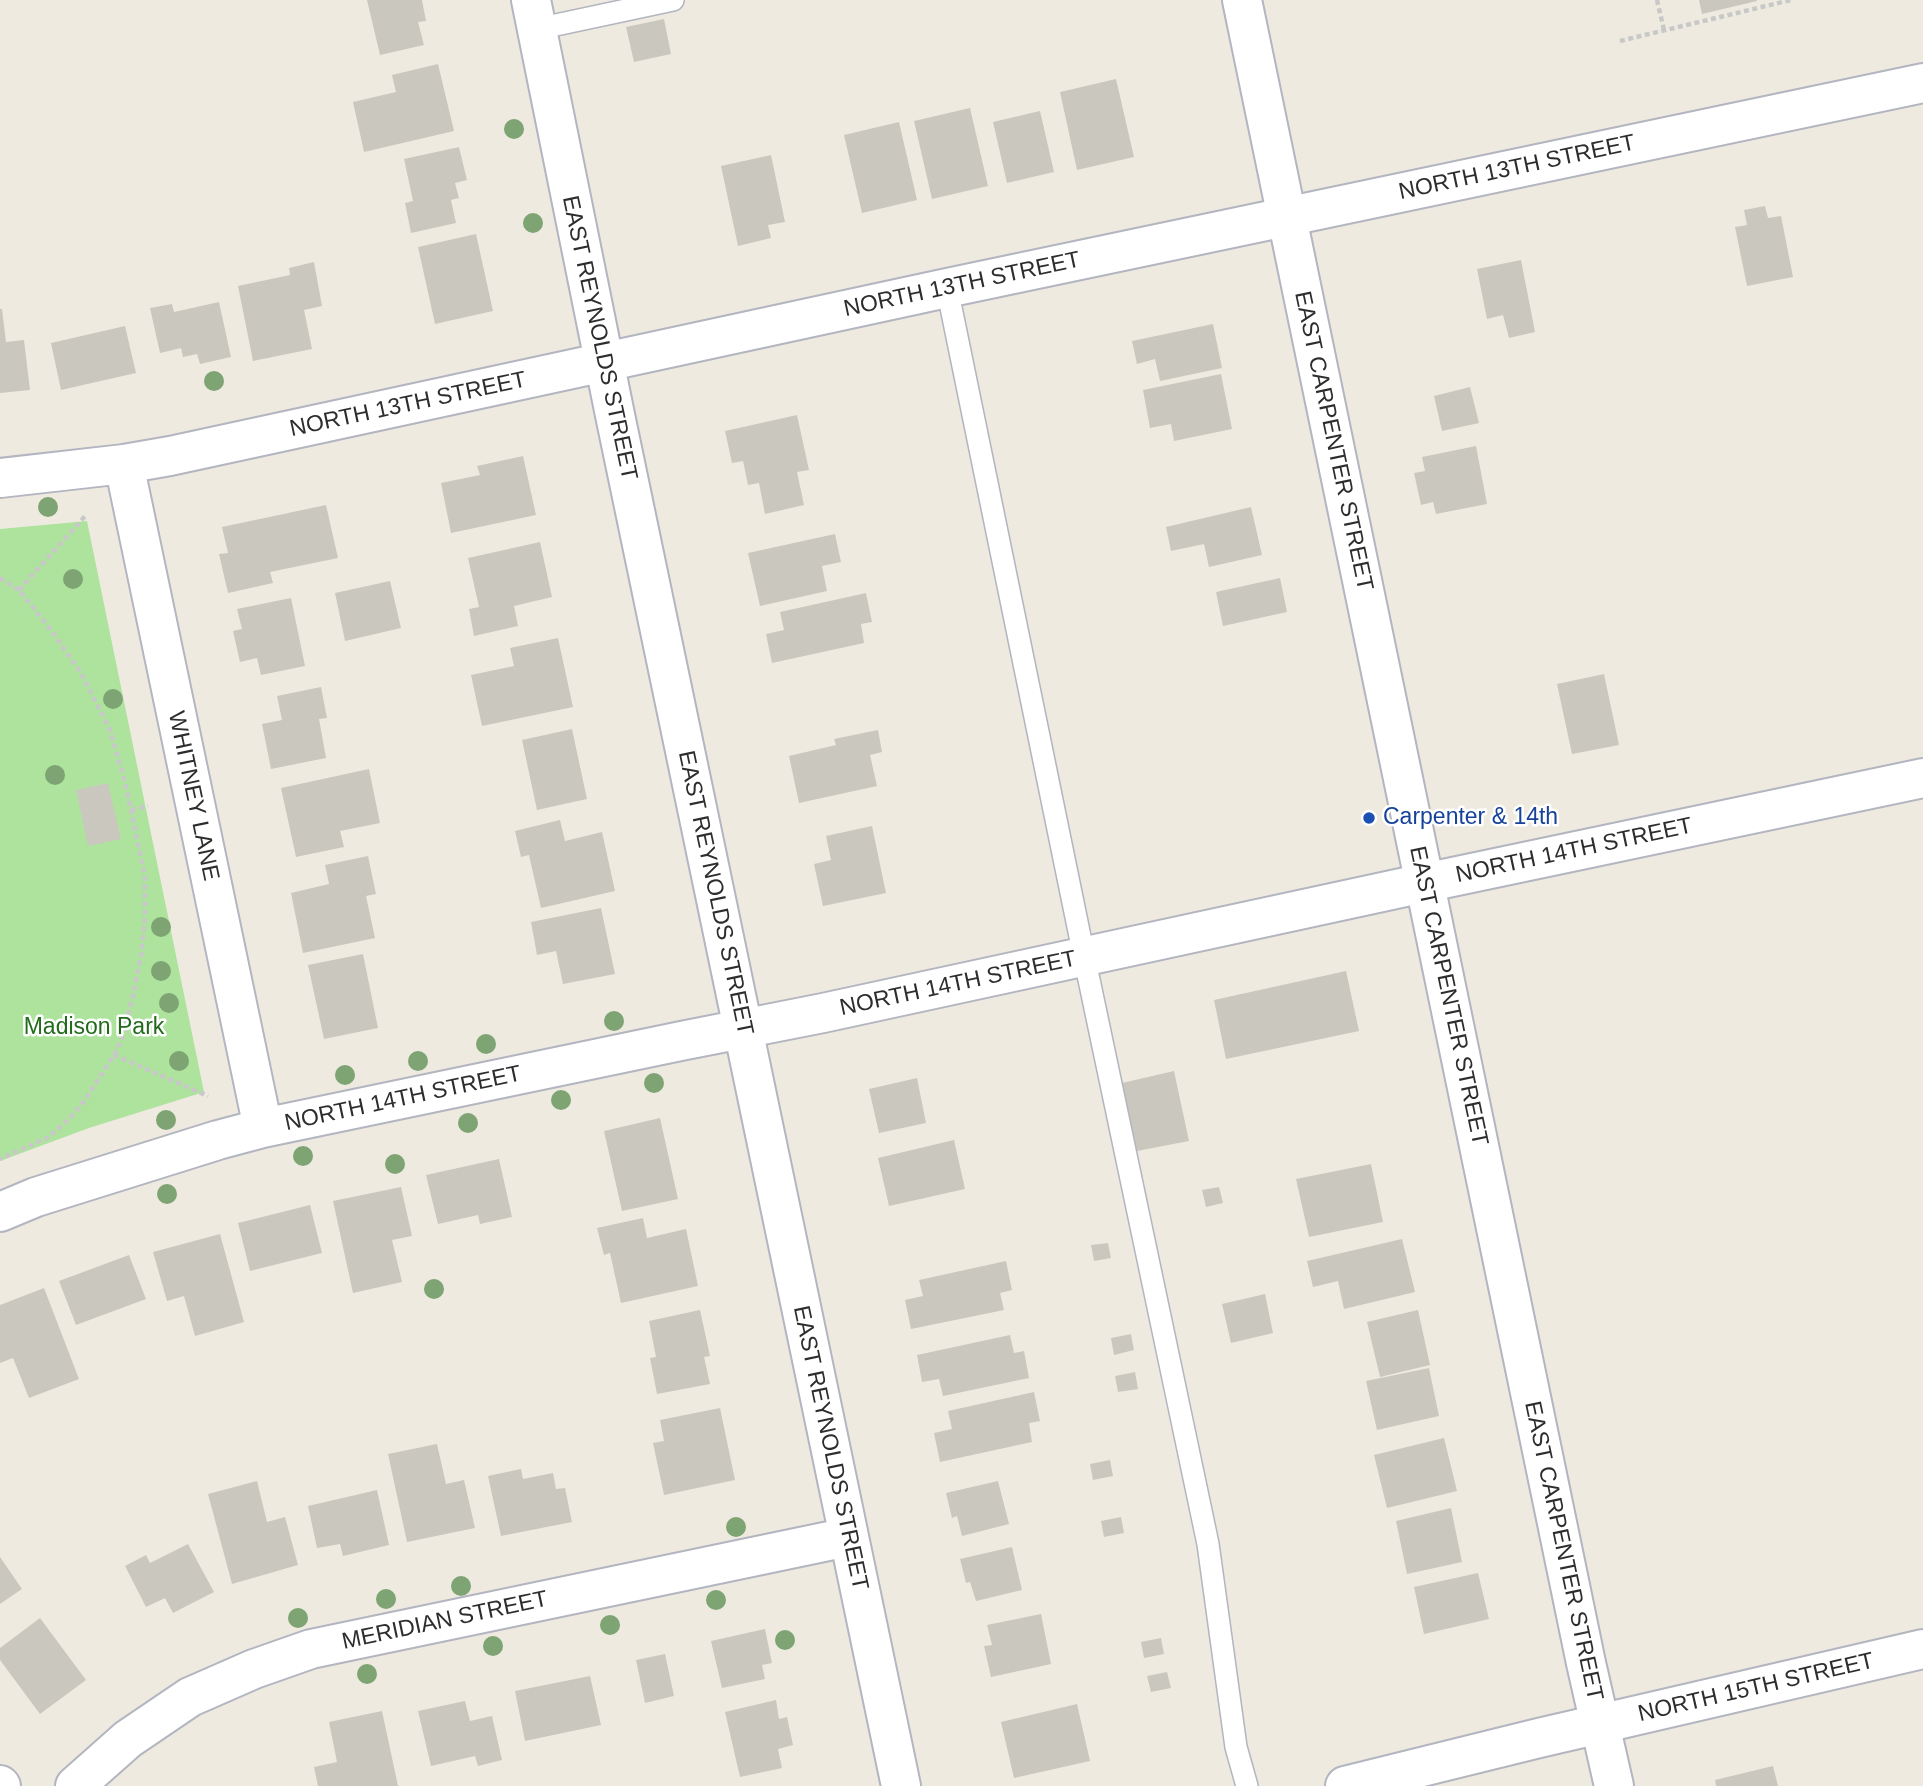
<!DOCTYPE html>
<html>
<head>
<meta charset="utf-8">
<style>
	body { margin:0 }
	canvas { display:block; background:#eeeae0 }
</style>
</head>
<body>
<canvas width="1923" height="1786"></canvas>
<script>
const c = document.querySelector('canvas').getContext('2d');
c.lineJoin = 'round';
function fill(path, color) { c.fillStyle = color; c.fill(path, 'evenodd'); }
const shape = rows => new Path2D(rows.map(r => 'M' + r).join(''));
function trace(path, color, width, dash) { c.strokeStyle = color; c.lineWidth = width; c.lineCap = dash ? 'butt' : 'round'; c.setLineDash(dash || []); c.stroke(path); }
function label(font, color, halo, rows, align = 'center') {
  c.font = font + ' Helvetica,sans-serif'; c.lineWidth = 5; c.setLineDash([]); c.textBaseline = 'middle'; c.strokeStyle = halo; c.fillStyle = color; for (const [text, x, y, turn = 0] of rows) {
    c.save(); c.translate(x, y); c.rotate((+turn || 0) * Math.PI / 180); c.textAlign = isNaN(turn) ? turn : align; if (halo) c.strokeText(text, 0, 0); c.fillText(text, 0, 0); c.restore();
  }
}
fill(shape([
	[87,521,204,1092,89,1128,0,1161,0,529]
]), '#aee39e');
fill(shape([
	[367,0,422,0,426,21,418,22,424,45,380,55],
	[1699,0,1757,0,1757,1,1702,14],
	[664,19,671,54,634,62,626,27],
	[438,64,454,131,364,152,353,102,396,92,392,75],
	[1116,79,1134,157,1077,170,1060,92],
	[970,108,988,186,932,199,914,121],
	[1040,111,1054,172,1007,183,993,122],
	[899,122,917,200,862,213,844,135],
	[459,147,467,180,455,183,459,198,451,200,456,223,411,233,405,203,413,201,404,159],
	[771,155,785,222,768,225,771,238,738,246,721,166],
	[1765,206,1768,218,1781,216,1793,277,1747,286,1735,227,1747,225,1744,210],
	[476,234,493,311,435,324,418,247],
	[1521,260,1535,332,1509,338,1503,315,1487,319,1477,269],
	[314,262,322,306,304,310,312,349,253,361,238,286,290,275,289,268],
	[219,302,231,357,200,364,197,354,183,357,181,348,160,353,150,308,172,304,174,312],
	[0,309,2,309,6,342,24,340,30,390,0,393],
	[1213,324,1222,368,1160,381,1155,359,1137,364,1132,341],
	[125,326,136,373,61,390,51,343],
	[1221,374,1232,429,1174,441,1171,424,1150,428,1143,390],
	[1470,387,1479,423,1442,431,1434,396],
	[797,415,809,470,797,472,804,505,765,514,759,483,748,485,743,461,732,463,725,431],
	[1476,446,1487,504,1436,514,1433,502,1421,505,1414,473,1425,471,1422,457],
	[523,456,536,515,451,533,441,483,480,475,477,466],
	[326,505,338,558,270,572,273,583,228,593,219,554,228,553,222,527],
	[1251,507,1262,555,1209,567,1204,544,1171,551,1166,527],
	[835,534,841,562,822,566,827,591,760,606,748,553],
	[540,542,552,597,514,606,518,626,474,636,469,609,479,607,468,558],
	[1280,578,1287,612,1223,626,1216,592],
	[390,581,401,628,345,641,335,593],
	[866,593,872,622,861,624,864,643,772,663,766,634,784,630,780,612],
	[291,598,305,666,261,675,257,658,240,662,233,631,242,629,237,609],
	[558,638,573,707,482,726,471,675,514,666,510,648],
	[1604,674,1619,745,1572,754,1557,684],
	[321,687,327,718,319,719,326,758,271,769,262,724,282,720,277,696],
	[572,729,587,799,537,810,522,740],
	[878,730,882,752,870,755,877,786,799,803,789,756,836,745,834,739],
	[369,769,380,823,340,831,344,847,296,857,281,788],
	[108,783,121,839,88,846,76,790],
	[560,820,565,841,602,832,615,891,541,908,529,855,521,857,515,831],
	[872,826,886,893,823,906,814,864,831,860,826,836],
	[368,856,376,894,366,896,375,938,303,953,291,893,329,884,325,865],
	[601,908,615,974,563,984,556,951,537,955,531,922],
	[363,954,378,1028,324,1039,308,965],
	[1346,971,1359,1031,1226,1059,1214,1000],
	[1174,1071,1189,1141,1137,1151,1122,1083],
	[917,1078,926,1123,879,1133,869,1089],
	[660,1118,678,1199,622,1211,604,1131],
	[954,1140,965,1189,889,1206,878,1158],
	[499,1159,512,1217,480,1224,478,1215,438,1224,426,1175],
	[1371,1164,1383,1222,1309,1237,1296,1179],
	[401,1187,412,1236,392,1240,402,1282,353,1293,333,1201],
	[1219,1187,1223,1203,1206,1207,1202,1190],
	[310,1205,322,1253,250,1271,238,1223],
	[643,1218,647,1238,686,1229,698,1286,621,1303,610,1253,604,1255,597,1228],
	[220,1234,244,1322,195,1336,184,1296,167,1301,153,1252],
	[1402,1239,1415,1292,1344,1309,1338,1281,1313,1287,1307,1261],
	[1108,1243,1111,1258,1094,1261,1091,1245],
	[129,1255,146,1299,76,1325,59,1281],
	[1006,1261,1012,1290,1000,1293,1004,1310,911,1329,905,1300,923,1296,919,1280],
	[44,1288,79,1379,29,1398,13,1358,0,1363,0,1305],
	[1265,1294,1273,1333,1231,1343,1222,1304],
	[700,1310,710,1356,704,1357,710,1384,657,1394,650,1358,656,1357,649,1321],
	[1418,1310,1430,1365,1380,1377,1367,1322],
	[1131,1334,1134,1350,1114,1355,1111,1338],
	[1010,1335,1014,1353,1024,1351,1029,1378,943,1396,939,1379,922,1382,917,1355],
	[1429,1368,1439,1416,1377,1430,1366,1381],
	[1135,1372,1138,1389,1118,1392,1115,1376],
	[1034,1392,1040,1421,1029,1423,1032,1442,940,1462,934,1433,952,1429,948,1411],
	[720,1408,735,1480,664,1495,653,1443,664,1441,660,1420],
	[1444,1438,1457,1491,1387,1508,1374,1455],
	[437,1444,446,1484,464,1480,475,1528,407,1542,388,1454],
	[1110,1460,1113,1476,1093,1480,1090,1464],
	[521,1469,523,1479,553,1473,556,1489,565,1488,572,1522,501,1536,488,1476],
	[257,1481,267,1522,285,1517,298,1565,232,1584,208,1494],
	[998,1481,1009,1524,962,1536,957,1516,952,1518,946,1493],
	[377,1490,389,1545,343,1556,340,1544,317,1548,308,1506],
	[1451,1508,1462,1562,1407,1574,1396,1521],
	[1121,1517,1124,1533,1104,1537,1101,1521],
	[188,1544,214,1592,173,1613,165,1598,146,1607,125,1566,146,1555,150,1563],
	[1012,1547,1022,1590,976,1601,970,1582,966,1583,960,1559],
	[0,1557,22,1589,0,1604],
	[1478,1573,1489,1619,1424,1634,1414,1587],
	[1041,1614,1051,1664,991,1677,984,1646,992,1645,987,1625],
	[40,1618,86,1680,40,1714,0,1660,0,1648],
	[765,1629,772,1663,762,1665,765,1679,722,1688,711,1641],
	[1161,1638,1164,1654,1144,1658,1141,1642],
	[665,1654,674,1696,645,1703,636,1660],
	[1167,1672,1171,1688,1151,1692,1147,1676],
	[590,1676,601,1725,525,1741,515,1691],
	[776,1700,779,1719,787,1717,793,1745,778,1749,782,1768,740,1777,725,1712],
	[465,1701,470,1721,492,1716,502,1760,478,1766,475,1756,431,1766,418,1711],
	[1077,1704,1090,1761,1014,1778,1001,1722],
	[382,1711,398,1786,318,1786,314,1767,337,1762,329,1722],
	[1773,1766,1778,1786,1716,1786,1715,1780]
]), '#cac8be');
const service = shape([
	[537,29,673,0],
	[947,288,1084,956,1208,1544,1236,1747,1247,1786]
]);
const minor = shape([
	[531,0,615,415,901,1786],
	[124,464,263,1128],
	[0,478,124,464,170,456,947,288,1923,83],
	[0,1212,36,1197,218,1140,263,1128,681,1041,823,1013,1424,883,1923,778],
	[0,1785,1,1786],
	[75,1786,128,1739,190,1697,254,1669,311,1649,848,1537],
	[1345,1786,1539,1738,1923,1649]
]);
const tertiary = shape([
	[1242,0,1586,1663,1614,1786]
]);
trace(service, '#b3b5c0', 24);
trace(minor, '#b3b5c0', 42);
trace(tertiary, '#b3b5c0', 42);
trace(shape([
	[1657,0,1664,30],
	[1620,41,1791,0],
	[0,578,19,590,51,630,81,673,110,730,125,782,145,877,145,916,141,956,133,996,122,1039,114,1055,85,1100,69,1119,49,1137,0,1159],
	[19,590,87,514],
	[131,810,148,806],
	[114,1055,208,1096]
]), '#c8c8c8', 4.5, [5, 3.5]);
trace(service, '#fff', 21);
trace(minor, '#fff', 38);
trace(tertiary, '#fff', 38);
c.fillStyle = '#7ea474';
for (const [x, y] of [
	[514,129],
	[533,223],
	[214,381],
	[48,507],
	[73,579],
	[113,699],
	[55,775],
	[161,927],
	[161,971],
	[169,1003],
	[614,1021],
	[486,1044],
	[179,1061],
	[418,1061],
	[345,1075],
	[654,1083],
	[561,1100],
	[166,1120],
	[468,1123],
	[303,1156],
	[395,1164],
	[167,1194],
	[434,1289],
	[736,1527],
	[461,1586],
	[386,1599],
	[716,1600],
	[298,1618],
	[610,1625],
	[785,1640],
	[493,1646],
	[367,1674]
]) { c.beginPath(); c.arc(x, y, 10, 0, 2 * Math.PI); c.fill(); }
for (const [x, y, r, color] of [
	[1369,818,7,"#1a4fb4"]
]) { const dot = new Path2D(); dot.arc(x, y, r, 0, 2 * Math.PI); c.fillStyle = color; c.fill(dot); trace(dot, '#fff', 2.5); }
label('23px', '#2d2d2d', '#fff', [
	["NORTH 13TH STREET",1517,168,-12],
	["NORTH 13TH STREET",962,285,-12],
	["EAST REYNOLDS STREET",599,338,78],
	["NORTH 13TH STREET",408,405,-12],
	["EAST CARPENTER STREET",1333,441,78],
	["WHITNEY LANE",193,796,78],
	["NORTH 14TH STREET",1574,851,-12],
	["EAST REYNOLDS STREET",715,893,78],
	["NORTH 14TH STREET",958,984,-12],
	["EAST CARPENTER STREET",1448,996,78],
	["NORTH 14TH STREET",403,1099,-12],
	["EAST REYNOLDS STREET",830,1448,78],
	["EAST CARPENTER STREET",1563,1551,78],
	["MERIDIAN STREET",445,1621,-12],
	["NORTH 15TH STREET",1756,1688,-13]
]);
label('23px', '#164399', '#fff', [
	["Carpenter & 14th",1383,818]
], 'left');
label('23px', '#236b1c', '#fff', [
	["Madison Park",94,1028]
]);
</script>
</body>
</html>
